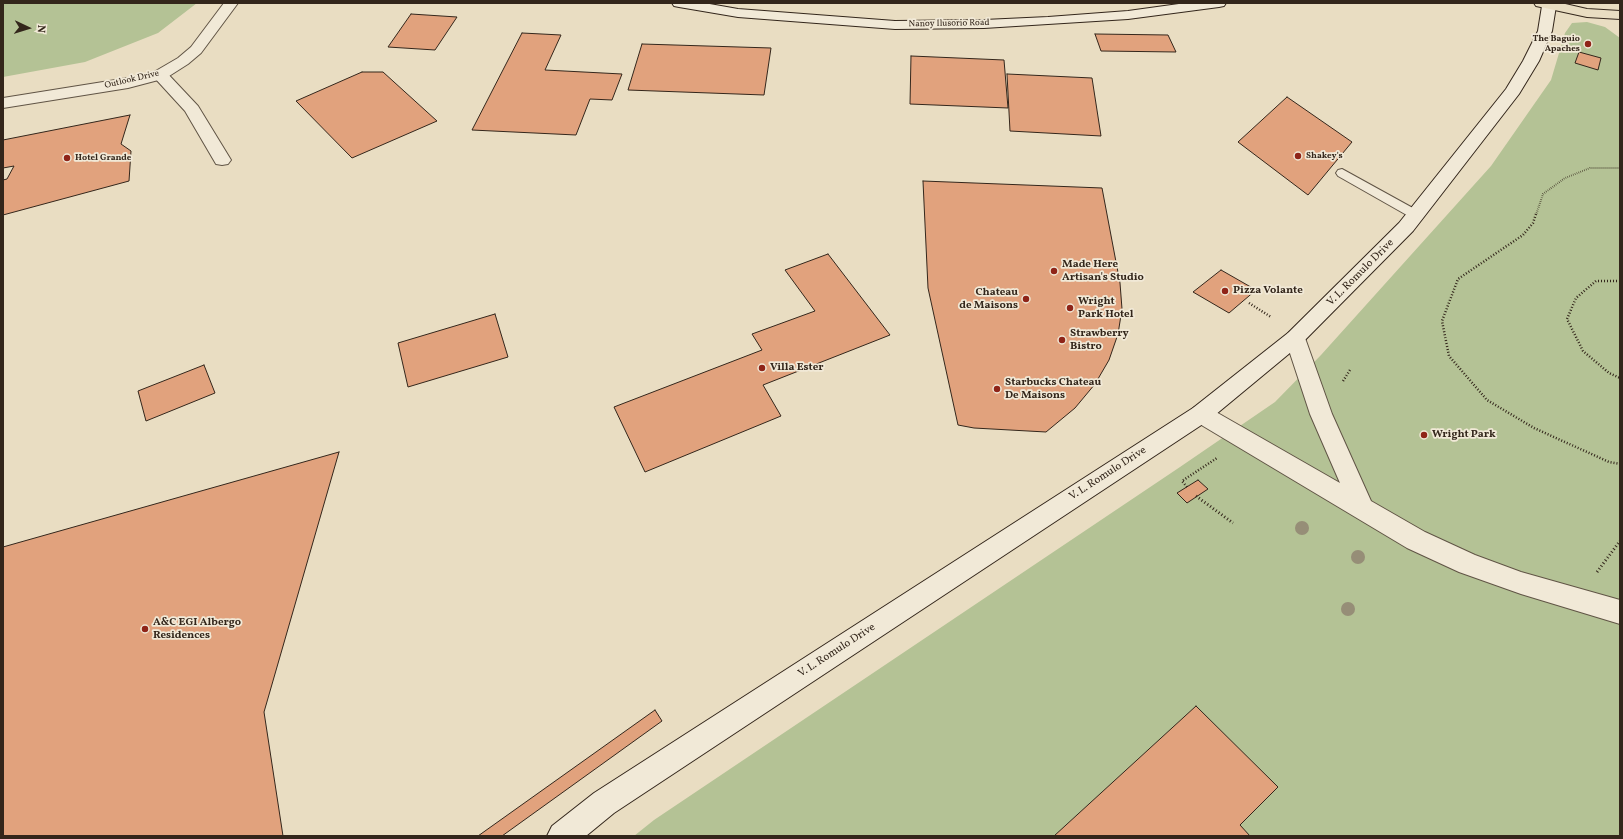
<!DOCTYPE html>
<html>
<head>
<meta charset="utf-8">
<style>
	body { margin:0 }
	#map { position:relative; width:1623px; height:839px; overflow:hidden; background:#e9ddc2; font-family:Vollkorn,serif }
	canvas { display:block }
	.frame { position:absolute; inset:0; border:4px solid #33261b; pointer-events:none }
	.north { position:absolute; left:8px; top:8px; width:40px; height:40px; -webkit-text-stroke:3px #f1e9d7; paint-order:stroke; rotate:94deg; font-size:11px; font-weight:700; line-height:16px; text-align:center; color:#33261b }
	.north::after { content:''; display:block; margin:auto; width:14px; height:18px; background:#33261b; clip-path:polygon(50% 0,100% 100%,50% 72%,0 100%) }
</style>
</head>
<body>
<div id="map">
<canvas width="1623" height="839"></canvas>
<div class="frame"></div>
<div class="north">N</div>
</div>
<script>
const c = document.querySelector('canvas').getContext('2d');
c.lineJoin = 'round';
function fill(path, color) { c.fillStyle = color; c.fill(path, 'evenodd'); }
const shape = rows => new Path2D(rows.map(r => 'M' + r).join(''));
function trace(path, color, width, dash) { c.strokeStyle = color; c.lineWidth = width; c.lineCap = dash ? 'butt' : 'round'; c.setLineDash(dash || []); c.stroke(path); }
function label(font, color, halo, rows, align = 'center') {
  c.font = font + ' Vollkorn,serif'; c.lineWidth = 3.5; c.setLineDash([]); c.textBaseline = 'middle'; c.strokeStyle = halo; c.fillStyle = color; for (const [text, x, y, turn = 0] of rows) {
    c.save(); c.translate(x, y); c.rotate((+turn || 0) * Math.PI / 180); c.textAlign = isNaN(turn) ? turn : align; if (halo) c.strokeText(text, 0, 0); c.fillText(text, 0, 0); c.restore();
  }
}
fill(shape([
	[3,3,197,3,158,33,85,62,3,77],
	[1587,22,1605,27,1620,38,1620,836,634,836,654,820,1180,467,1275,402,1321,355,1491,166,1551,80,1565,33,1572,23]
]), '#b4c295');
const building = shape([
	[411,14,457,17,435,50,388,47,411,14],
	[522,33,561,35,545,70,622,74,612,100,590,99,576,135,472,130,522,33],
	[1095,34,1168,35,1176,52,1101,51,1095,34],
	[642,44,771,48,764,95,628,90,642,44],
	[1579,52,1601,58,1598,70,1575,63,1579,52],
	[911,56,1004,60,1008,108,910,104,911,56],
	[362,72,383,72,437,121,352,158,296,101,362,72],
	[1007,74,1092,78,1101,136,1010,131,1007,74],
	[1287,97,1352,142,1308,195,1238,142,1287,97],
	[130,115,121,144,131,151,129,181,3,215,3,180,7,179,14,166,3,168,3,140,130,115],
	[923,181,1102,188,1120,283,1122,309,1118,334,1109,360,1095,384,1075,408,1046,432,974,428,958,425,928,288,923,181],
	[828,254,890,335,763,385,781,416,645,472,614,407,762,350,752,334,815,311,785,270,828,254],
	[1221,270,1256,290,1229,313,1193,292,1221,270],
	[495,314,508,357,408,387,398,343,495,314],
	[204,365,215,393,146,421,138,391,204,365],
	[339,452,264,712,283,836,3,836,3,547,339,452],
	[1198,480,1208,489,1187,503,1177,493,1198,480],
	[1196,706,1278,787,1240,825,1250,836,1054,836,1196,706],
	[655,710,662,721,502,836,478,836,655,710]
]);
fill(building, '#e1a27d');
trace(building, '#33261b', 1);
const service = shape([
	[1342,169,1420,212,1422,215,1420,218,1416,219,1412,218,1338,176,1336,173,1338,170,1342,169]
]);
const minor = shape([
	[160,70,166,72,198,106,231,160,228,164,222,165,216,164,185,111,152,75,154,72,160,70],
	[1295,330,1302,333,1305,338,1332,414,1371,501,1425,532,1475,555,1521,572,1620,600,1620,624,1521,594,1459,572,1407,548,1193,420,1190,414,1193,408,1201,405,1209,408,1340,483,1310,414,1285,338,1288,333,1295,330]
]);
const tertiary = shape([
	[224,3,238,3,201,53,188,64,166,78,128,88,3,108,3,98,128,78,154,72,178,58,191,47,224,3]
]);
const secondary = shape([
	[672,3,704,3,738,9,895,21,984,20,1048,17,1128,11,1186,3,1226,3,1224,6,1219,7,1128,19,984,28,895,29,738,17,679,7,674,6,672,3],
	[1544,3,1554,3,1556,6,1552,31,1539,61,1519,94,1413,231,1302,343,1209,420,614,813,586,836,547,836,552,826,594,793,1193,408,1288,333,1399,223,1506,89,1523,61,1538,31,1542,6,1544,3]
]);
const primary = shape([
	[1534,3,1561,3,1587,9,1620,11,1620,19,1587,17,1536,6,1534,3]
]);
trace(service, '#605445', 2);
trace(minor, '#605445', 2);
trace(tertiary, '#605445', 2);
trace(secondary, '#33261b', 2);
trace(primary, '#33261b', 2);
trace(shape([
	[1536,215,1543,194,1565,178,1590,168,1620,168]
]), '#33261b', 2, [0.5, 1.5]);
trace(shape([
	[1536,214,1533,223,1523,235,1458,279,1442,321,1449,356,1487,400,1534,428,1609,462,1620,464],
	[1620,281,1596,281,1576,298,1567,319,1583,351,1609,373,1620,378],
	[1249,303,1271,317],
	[1343,381,1350,370],
	[1187,487,1182,481,1217,458]
]), '#33261b', 2.5, [1, 2]);
trace(shape([
	[1196,496,1233,523],
	[1597,572,1620,541]
]), '#33261b', 3, [1, 2.5]);
fill(service, '#f1e9d7');
fill(minor, '#f1e9d7');
fill(tertiary, '#f1e9d7');
fill(secondary, '#f1e9d7');
fill(primary, '#e9ddc2');
c.fillStyle = '#968e77';
for (const [x, y] of [
	[1302,528],
	[1358,557],
	[1348,609]
]) { c.beginPath(); c.arc(x, y, 7, 0, 2 * Math.PI); c.fill(); }
for (const [x, y, r, color] of [
	[1588,44,4,"#8f2418"],
	[1298,156,4,"#8f2418"],
	[67,158,4,"#8f2418"],
	[1054,271,4,"#8f2418"],
	[1225,291,4,"#8f2418"],
	[1026,299,4,"#8f2418"],
	[1070,308,4,"#8f2418"],
	[1062,340,4,"#8f2418"],
	[762,368,4,"#8f2418"],
	[997,389,4,"#8f2418"],
	[1424,435,4,"#8f2418"],
	[145,629,4,"#8f2418"]
]) { const dot = new Path2D(); dot.arc(x, y, r, 0, 2 * Math.PI); c.fillStyle = color; c.fill(dot); trace(dot, '#f1e9d7', 1.5); }
label('9px', '#33261b', '#f1e9d7', [
	["Nanoy Ilusorio Road",949,24,-1],
	["Outlook Drive",132,80,-13]
]);
label('bold 9px', '#33261b', '#f1e9d7', [
	["The Baguio",1580,39,"right"],
	["Apaches",1580,49,"right"],
	["Shakey's",1306,156],
	["Hotel Grande",75,158]
], 'left');
label('bold 11px', '#33261b', '#f1e9d7', [
	["Made Here",1062,265],
	["Artisan's Studio",1062,278],
	["Pizza Volante",1233,291],
	["Chateau",1018,293,"right"],
	["de Maisons",1018,306,"right"],
	["Wright",1078,302],
	["Park Hotel",1078,315],
	["Strawberry",1070,334],
	["Bistro",1070,347],
	["Villa Ester",770,368],
	["Starbucks Chateau",1005,383],
	["De Maisons",1005,396],
	["Wright Park",1432,435],
	["A&C EGI Albergo",153,623],
	["Residences",153,636]
], 'left');
label('11px', '#33261b', '#f1e9d7', [
	["V. L. Romulo Drive",1361,273,-45],
	["V. L. Romulo Drive",1108,474,-33],
	["V. L. Romulo Drive",837,651,-33]
]);
</script>
</body>
</html>
